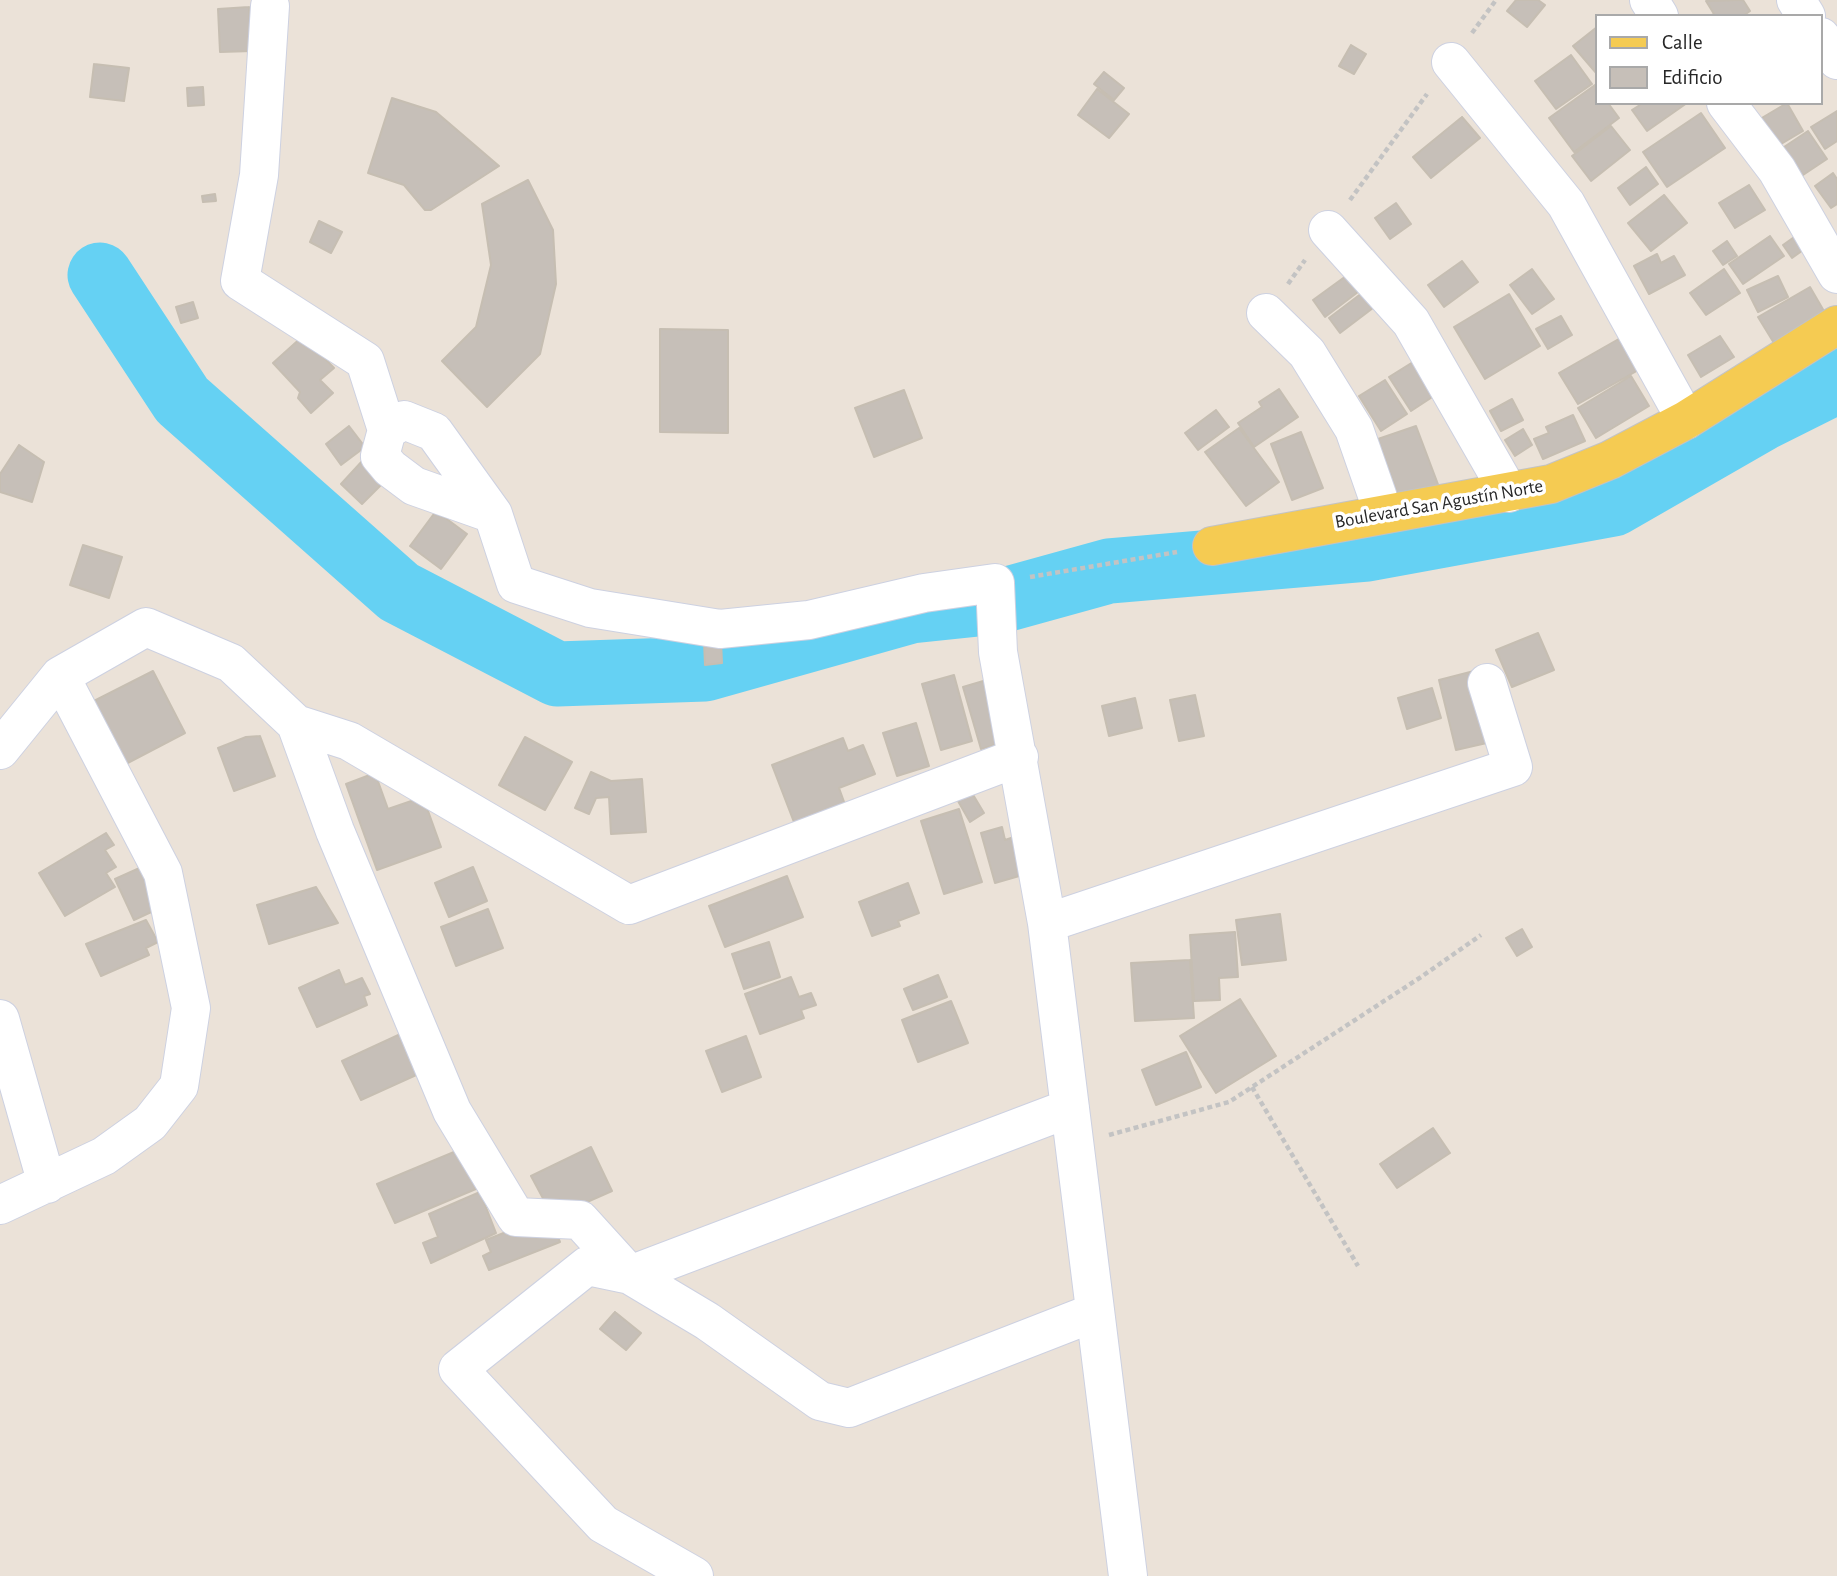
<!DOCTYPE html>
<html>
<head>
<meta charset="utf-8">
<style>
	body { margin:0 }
	#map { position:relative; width:1837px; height:1576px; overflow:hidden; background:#ebe2d8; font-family:"Alegreya Sans",sans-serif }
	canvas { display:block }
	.legend { position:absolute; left:1595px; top:14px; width:228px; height:91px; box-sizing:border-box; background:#fff; border:2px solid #a9a9a9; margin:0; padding:9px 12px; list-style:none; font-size:21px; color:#272727 }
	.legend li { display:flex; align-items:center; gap:14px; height:35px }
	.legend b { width:35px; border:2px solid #a9a9a9 }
</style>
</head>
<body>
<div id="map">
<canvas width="1837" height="1576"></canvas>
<ul class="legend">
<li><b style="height:9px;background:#f5cb52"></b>Calle</li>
<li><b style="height:19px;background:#c6bfb8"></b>Edificio</li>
</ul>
</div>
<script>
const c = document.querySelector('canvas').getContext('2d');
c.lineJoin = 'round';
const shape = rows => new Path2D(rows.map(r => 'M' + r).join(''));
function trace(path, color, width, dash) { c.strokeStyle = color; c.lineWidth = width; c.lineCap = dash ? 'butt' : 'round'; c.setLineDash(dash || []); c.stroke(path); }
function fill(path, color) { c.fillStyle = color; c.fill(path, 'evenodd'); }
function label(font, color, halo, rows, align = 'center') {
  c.font = font + ' "Alegreya Sans",sans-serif'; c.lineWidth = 7; c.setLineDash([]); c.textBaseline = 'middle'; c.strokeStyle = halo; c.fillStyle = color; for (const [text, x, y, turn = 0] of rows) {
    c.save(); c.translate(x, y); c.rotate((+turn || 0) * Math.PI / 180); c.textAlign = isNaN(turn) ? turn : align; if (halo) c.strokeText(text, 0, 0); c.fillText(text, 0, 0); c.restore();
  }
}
trace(shape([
	[100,275,182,400,399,592,557,674,705,669,911,611,997,602,1109,571,1367,549,1613,504,1761,419,1837,381]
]), '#65d1f3', 65);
const building = shape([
	[1516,0,1538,0,1545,5,1527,27,1507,11,1516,0],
	[1743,0,1750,11,1743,16,1710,16,1714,14,1706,1,1743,0],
	[249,7,252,51,220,52,218,9,249,7],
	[1597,27,1597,74,1573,46,1597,27],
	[1351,45,1366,54,1354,74,1339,66,1351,45],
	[1571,55,1592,84,1556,109,1535,81,1571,55],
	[94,64,129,68,124,101,90,97,94,64],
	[1104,72,1124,88,1114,100,1094,84,1104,72],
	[1595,85,1597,103,1608,103,1619,118,1574,152,1549,118,1595,85],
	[203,87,204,105,188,106,187,88,203,87],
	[1097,89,1129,114,1109,138,1078,115,1097,89],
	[392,98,436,112,499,166,431,210,425,210,404,185,368,173,392,98],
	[1643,103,1687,103,1647,131,1632,110,1643,103],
	[1787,103,1803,131,1776,147,1760,119,1787,103],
	[1837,111,1837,141,1825,149,1811,127,1837,111],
	[1701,113,1725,148,1667,187,1643,152,1701,113],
	[1462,117,1480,138,1431,178,1413,157,1462,117],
	[1611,126,1630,150,1591,181,1572,156,1611,126],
	[1808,131,1827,159,1800,177,1781,149,1808,131],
	[1646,167,1658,184,1630,205,1618,188,1646,167],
	[1833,173,1837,179,1837,204,1831,208,1815,186,1833,173],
	[528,180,553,230,556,284,540,354,487,407,442,361,476,327,491,265,482,204,528,180],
	[1749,185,1765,210,1735,228,1719,203,1749,185],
	[215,194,216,201,203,202,202,196,215,194],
	[1664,195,1687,223,1651,251,1628,223,1664,195],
	[1396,203,1411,224,1390,239,1375,218,1396,203],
	[319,221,342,232,331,253,310,242,319,221],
	[1797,235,1806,248,1792,258,1783,245,1797,235],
	[1770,236,1784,256,1743,284,1729,264,1770,236],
	[1727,241,1737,256,1723,265,1713,251,1727,241],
	[1657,254,1661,263,1674,256,1685,275,1649,294,1634,266,1657,254],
	[1462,261,1478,282,1444,307,1428,285,1462,261],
	[1532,269,1554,299,1532,314,1510,285,1532,269],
	[1724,269,1740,293,1706,315,1690,293,1724,269],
	[1346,276,1358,292,1325,317,1313,300,1346,276],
	[1778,276,1788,297,1758,312,1747,290,1778,276],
	[1810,287,1828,318,1777,348,1758,317,1810,287],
	[1362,293,1373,308,1340,333,1329,318,1362,293],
	[1509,294,1540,346,1485,379,1454,327,1509,294],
	[193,302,198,318,181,323,176,307,193,302],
	[1561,316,1572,335,1548,349,1536,329,1561,316],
	[660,329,728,330,728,433,660,432,660,329],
	[303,336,334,368,320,380,333,393,311,413,298,398,300,392,273,363,303,336],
	[1624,336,1642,368,1578,404,1559,373,1624,336],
	[1720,336,1734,357,1701,377,1688,355,1720,336],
	[1421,357,1443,390,1411,411,1389,377,1421,357],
	[1631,376,1649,406,1596,438,1578,408,1631,376],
	[1385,380,1407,414,1381,431,1359,396,1385,380],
	[1279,389,1298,417,1254,447,1238,423,1262,407,1259,402,1279,389],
	[904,390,922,438,874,457,855,408,904,390],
	[1512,399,1523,420,1501,431,1490,411,1512,399],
	[1216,410,1229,427,1198,450,1185,433,1216,410],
	[1573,415,1585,441,1543,459,1534,439,1549,433,1546,427,1573,415],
	[349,426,365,447,341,465,326,444,349,426],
	[1416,426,1439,487,1400,501,1378,439,1416,426],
	[1239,428,1279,482,1246,506,1205,452,1239,428],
	[1523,429,1532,445,1515,456,1505,440,1523,429],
	[1301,432,1323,488,1292,500,1271,444,1301,432],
	[19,445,44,462,32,502,0,492,0,474,19,445],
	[364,459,386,480,362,504,341,484,364,459],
	[436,511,467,534,441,569,410,546,436,511],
	[83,545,122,557,109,598,70,585,83,545],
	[1538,633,1554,670,1512,687,1496,650,1538,633],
	[721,641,722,663,705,665,704,642,721,641],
	[153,671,185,733,120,767,88,704,153,671],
	[1474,671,1491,742,1456,750,1439,680,1474,671],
	[954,675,972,741,941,750,922,684,954,675],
	[990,679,1008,741,981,749,963,687,990,679],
	[1432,688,1441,718,1407,729,1398,698,1432,688],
	[1195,695,1204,736,1179,741,1170,700,1195,695],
	[1135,698,1142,728,1109,736,1102,706,1135,698],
	[916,723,929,766,897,776,883,733,916,723],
	[260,736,275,776,234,791,218,748,246,737,260,736],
	[525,737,572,762,545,810,499,785,525,737],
	[843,738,848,751,863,745,875,774,839,788,847,810,797,830,772,765,843,738],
	[591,772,611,781,642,779,646,832,611,834,609,797,596,798,589,814,575,808,591,772],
	[375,773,388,809,423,797,441,847,377,870,346,784,375,773],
	[972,793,984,813,970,822,958,801,972,793],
	[959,809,982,882,944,894,921,821,959,809],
	[1002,827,1005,840,1023,834,1033,872,995,883,981,833,1002,827],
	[106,833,114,845,105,850,116,867,106,873,115,887,65,916,39,873,106,833],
	[144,866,162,907,134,920,115,879,144,866],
	[473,867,487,901,449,917,435,883,473,867],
	[787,876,803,917,725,947,709,906,787,876],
	[908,883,919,913,898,921,900,926,872,936,859,902,908,883],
	[316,887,338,923,269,944,257,905,316,887],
	[488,909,503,948,456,966,441,927,488,909],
	[1280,914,1286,960,1242,965,1236,920,1280,914],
	[146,920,158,942,146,948,149,955,101,976,86,944,146,920],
	[1522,929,1532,947,1517,956,1506,938,1522,929],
	[1235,932,1238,977,1219,978,1220,1000,1194,1001,1190,935,1235,932],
	[769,942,780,977,744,989,732,954,769,942],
	[1190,960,1194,1018,1135,1021,1131,963,1190,960],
	[339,970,345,985,362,978,370,994,364,996,367,1005,317,1027,299,988,339,970],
	[938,975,947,997,913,1010,904,989,938,975],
	[791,977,799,997,811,993,816,1005,801,1010,804,1018,760,1034,745,994,791,977],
	[1240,999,1276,1056,1216,1093,1180,1036,1240,999],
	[951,1001,968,1043,918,1062,902,1020,951,1001],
	[407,1031,425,1071,361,1100,342,1061,407,1031],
	[746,1036,761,1077,722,1092,706,1051,746,1036],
	[1186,1052,1201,1087,1156,1105,1142,1070,1186,1052],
	[1433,1128,1450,1153,1397,1188,1380,1164,1433,1128],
	[466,1147,483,1186,395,1223,377,1184,466,1147],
	[591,1147,612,1191,553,1217,531,1176,591,1147],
	[480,1192,496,1233,431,1263,423,1243,438,1237,429,1214,480,1192],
	[549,1215,560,1242,489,1270,483,1256,491,1252,486,1240,549,1215],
	[615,1312,641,1333,626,1350,600,1329,615,1312]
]);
fill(building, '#c6bfb8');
trace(building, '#c6beb2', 2);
const minor = shape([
	[1649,0,1659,16],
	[1796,0,1806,16],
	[270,6,259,175,240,281,365,361,387,430,380,456,390,468,414,486,493,514],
	[1821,37,1837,60],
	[1451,62,1566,204,1686,420],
	[1726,103,1777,170,1837,274],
	[1328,230,1411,322,1509,493],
	[1266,313,1307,353,1354,429,1383,512],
	[387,430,404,420,434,432,493,514,516,584,590,608,720,629,809,620,924,593,995,583,998,652,1047,923,1128,1576],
	[0,750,60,676,146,627,231,663,296,724],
	[1047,923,1513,767,1487,683],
	[0,1019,47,1184],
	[0,1205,104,1156,150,1123,179,1086,191,1008,163,873,60,676],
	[630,1275,707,1321,820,1401,849,1408,1093,1313],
	[630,1275,1070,1108],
	[694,1576,603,1524,458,1369,587,1266,630,1275,580,1220,516,1217,452,1111,335,831,296,724,349,741,629,905,1019,757]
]);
const major = shape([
	[1212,546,1551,484,1610,460,1686,420,1837,325]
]);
trace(minor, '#cdd1e1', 40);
trace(major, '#c3c3c3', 40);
trace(shape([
	[1472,33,1496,0],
	[1350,200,1427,94],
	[1288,284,1305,260],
	[1030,577,1177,552],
	[1252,1087,1358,1266],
	[1109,1135,1229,1102,1421,977,1481,935]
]), '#c3c3c3', 4.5, [5, 3.5]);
trace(minor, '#fff', 38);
trace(major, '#f5cb52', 38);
label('19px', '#272727', '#fff', [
	["Boulevard San Agustín Norte",1439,504,-10]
]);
</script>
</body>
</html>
